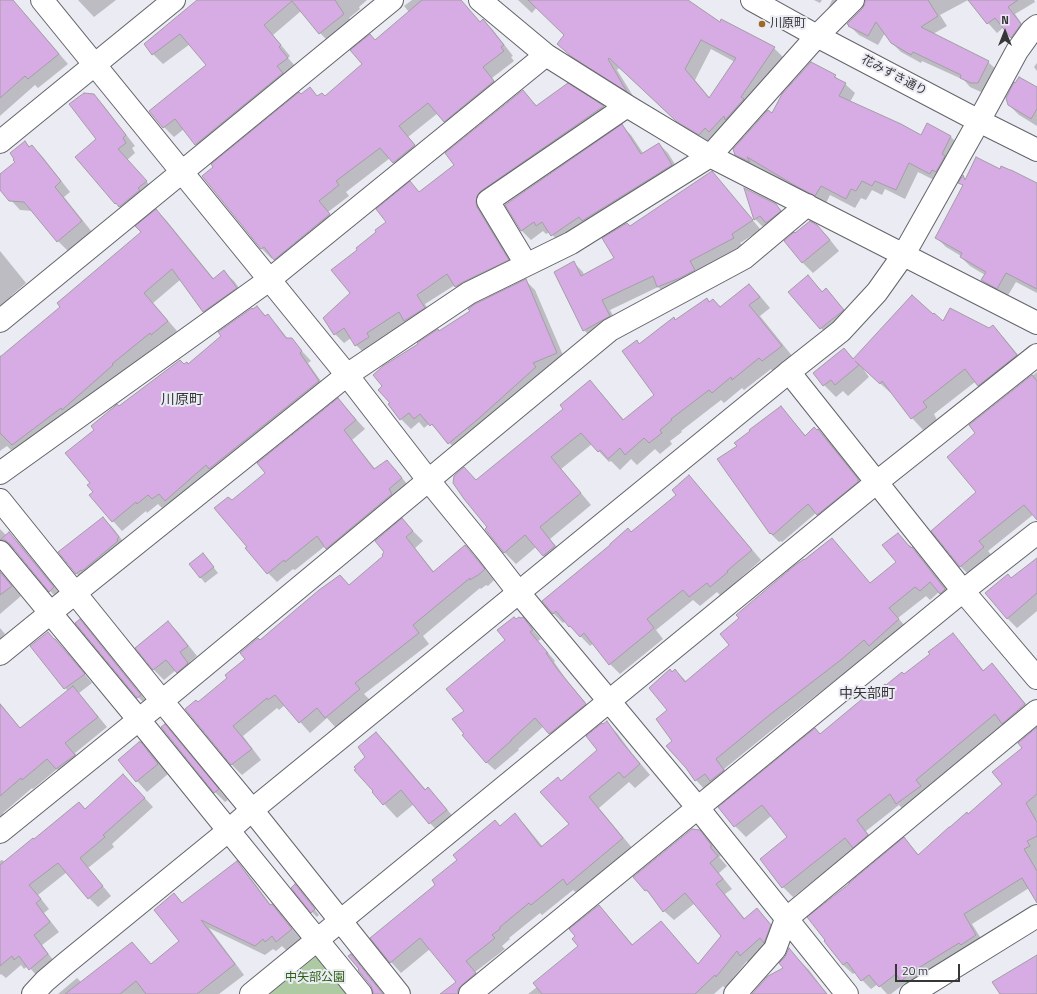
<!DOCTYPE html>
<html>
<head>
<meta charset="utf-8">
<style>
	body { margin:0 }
	#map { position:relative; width:1037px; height:994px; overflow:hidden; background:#ebebf3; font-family:"Titillium Web",sans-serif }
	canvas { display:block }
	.north { position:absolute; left:985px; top:12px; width:40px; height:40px; -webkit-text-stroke:3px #ebebf3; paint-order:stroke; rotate:0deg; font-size:11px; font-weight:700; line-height:16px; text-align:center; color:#363639 }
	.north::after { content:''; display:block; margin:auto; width:14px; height:18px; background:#363639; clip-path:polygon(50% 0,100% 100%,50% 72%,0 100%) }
	.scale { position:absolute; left:895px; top:964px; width:65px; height:18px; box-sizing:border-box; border:2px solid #363639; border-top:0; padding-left:5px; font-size:12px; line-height:14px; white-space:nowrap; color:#363639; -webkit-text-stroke:3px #ebebf3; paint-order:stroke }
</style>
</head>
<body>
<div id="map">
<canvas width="1037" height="994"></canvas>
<div class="north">N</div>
<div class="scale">20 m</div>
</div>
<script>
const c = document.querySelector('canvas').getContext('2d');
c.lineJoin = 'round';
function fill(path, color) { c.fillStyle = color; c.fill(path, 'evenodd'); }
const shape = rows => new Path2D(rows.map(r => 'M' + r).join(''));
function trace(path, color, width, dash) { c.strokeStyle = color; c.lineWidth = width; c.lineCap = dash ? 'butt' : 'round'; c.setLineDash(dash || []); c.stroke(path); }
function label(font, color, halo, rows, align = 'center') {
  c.font = font + ' "Titillium Web","Noto Sans JP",sans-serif'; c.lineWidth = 4; c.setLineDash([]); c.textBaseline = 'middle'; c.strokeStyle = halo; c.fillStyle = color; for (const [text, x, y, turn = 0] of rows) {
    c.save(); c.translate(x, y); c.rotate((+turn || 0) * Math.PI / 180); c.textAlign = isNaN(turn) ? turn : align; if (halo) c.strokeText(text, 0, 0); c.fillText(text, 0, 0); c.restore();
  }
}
fill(shape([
	[318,955,350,994,270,994]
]), '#adcaa2');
fill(shape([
	[0,0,8,0,16,5,26,15,68,64,38,88,35,85,1,115,0,116],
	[78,0,116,0,94,17],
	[199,0,367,0,359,7,360,9,349,18,354,24,330,43,320,33,301,11,273,35,290,56,288,58,297,68,206,154,196,144,184,129,174,137,164,127,151,111,207,66,190,44,163,64,153,54],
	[412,0,451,0,473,15,481,23,483,20,493,30,513,56,511,57,514,61,492,78,503,92,455,131,438,113,408,137,424,156,404,173,390,158,346,192,349,196,328,212,339,225,285,269,273,257,272,259,262,249,301,95,310,88,318,97,325,97,364,64,375,41,409,12,404,6],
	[518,0,686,0,720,23,774,48,784,58,710,144,689,132,619,68,617,70,635,99,584,67,568,54,565,35,537,7,532,13],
	[711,49,735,62,710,98,695,80],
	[814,0,822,0,820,3],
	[832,0,855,0,837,18,828,9],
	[866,0,968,0,940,15,947,26,933,34,988,62,998,71,987,92,981,92,970,87,964,80,922,61,921,63,901,52,892,43,885,33,878,45,859,35,849,25,863,9,866,4],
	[969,0,1034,0,1035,2,1015,14,1029,34,1021,46,1012,37,1004,27,997,33,988,23],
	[1037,63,1037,71,1034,67],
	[835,76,840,81,845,84,855,93,850,102,922,136,951,137,960,146,940,183,918,172,905,199,885,189,882,195,872,190,866,200,861,198,855,208,830,195,825,205,805,194,754,165,758,170,746,164,736,154,773,114],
	[568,85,604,107,613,116,490,200,517,269,465,296,455,285,425,304,433,317,406,322,375,343,378,346,365,354,356,345,351,338,344,343,335,334,352,294,358,250,388,222,410,183,420,193,455,165,523,91,537,106],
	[1037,88,1037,126,1019,115,1009,105],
	[94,95,104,106,135,146,132,148,135,153,127,160,156,192,126,213,116,203,76,157,98,139],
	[622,126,631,135,643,153,659,144,668,153,681,174,561,245,550,232,546,234,543,231,531,240,521,230],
	[25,142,30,147,32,146,42,156,70,192,64,197,92,232,68,251,58,241,33,211,20,210,0,188,0,176,16,162],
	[963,177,966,180,1037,200,1037,293,1016,282,1007,297,992,290,982,280,985,275,970,266,961,257,961,256,946,247,937,238,963,186,960,183],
	[720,181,761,230,740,243,743,247,698,270,703,279,667,295,658,287,610,310,618,325,593,339,584,330,574,263,583,272,584,275,615,258,630,227],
	[776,205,786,215,765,229,755,219],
	[156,211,166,220,214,279,224,272,234,281,246,298,214,321,204,311,180,280,153,303,177,331,161,344,160,343,121,375,16,452,13,449,11,450,7,446,0,451,0,355,2,357,61,307,142,232],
	[817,226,827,236,839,251,813,273,803,263,785,241],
	[0,251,26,283,11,296,12,297,1,306,0,305],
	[808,277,823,292,826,290,834,298,851,318,829,337,821,328],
	[525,280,535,290,566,362,458,452,430,423,424,428,419,422,411,429,401,419,440,332],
	[749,285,760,296,770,308,760,316,793,357,774,372,771,369,744,390,742,388,724,403,721,400,681,431,682,432,670,441,672,444,660,454,655,449,637,465,631,459,620,470,611,461,609,462,592,444,561,469,591,505,550,539,566,558,555,567,536,547,516,564,505,553,486,529,489,527,477,481,564,409,590,382,601,393,624,420,656,395,637,341,640,345,674,319,676,321,707,299,710,302,713,300,721,307],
	[257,307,266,316,267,315,277,325,288,339,291,339,311,361,308,363,328,391,175,509,169,503,162,508,158,504,147,513,146,511,122,531,113,521,95,492,91,484,96,430,119,407,184,366,188,365],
	[933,315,944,322,989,329,993,326,1004,338,1028,367,990,397,975,382,934,414,937,420,923,430,912,418,893,393,892,394,865,370,864,370,869,377,848,396,843,391,836,397,824,385,814,374,844,349,854,359],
	[1037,372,1037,517,1034,514,988,551,993,557,970,576,960,566,978,492,977,433,971,425],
	[338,400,347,409,365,429,352,440,376,470,386,461,396,470,410,488,336,557,325,546,295,570,293,569,277,582,268,573,248,547,232,501,266,473],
	[781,407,789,416,806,436,818,430,827,439,866,488,826,523,816,513,782,542,781,541,779,542,771,534,718,459,738,446],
	[689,477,699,487,761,560,736,582,737,583,721,596,717,592,700,606,693,600,656,630,663,639,620,674,610,664,594,643,590,646,566,621,563,623,553,613,631,533,678,495],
	[103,518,113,528,128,548,86,583,76,573],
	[402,520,423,541,415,548,434,572,465,547,475,557,494,580,488,586,486,585,481,589,480,588,423,636,429,644,364,694,370,700,336,728,327,718,310,733,285,705,279,710,277,708,243,736,261,760,242,775,232,765,186,709,198,703,229,678,246,659,260,641,350,586,384,556],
	[0,529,6,535,9,533,19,543,64,598,60,601,50,591,16,550,9,549,0,555],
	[898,534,921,558,954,599,950,603,939,592,930,600,926,596,898,618,908,629,879,655,873,649,851,668,782,722,724,769,733,780,705,790,696,780,686,767,673,741,669,710,672,673,675,670,687,682,731,645,804,560,832,539,841,549,871,584,897,562],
	[207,559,218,573,205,583,190,564],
	[1037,560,1037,611,1017,628,1007,618,1012,579],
	[0,571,21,596,0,614],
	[523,618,541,639,538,641,555,661,554,662,566,679,594,713,558,742,544,726,518,749,519,750,495,770,486,762,465,734,465,711,507,640,516,620],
	[80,620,88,628,148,703,146,705,138,697],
	[168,622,178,632,197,656,190,662,198,674,188,682,176,670,164,680,154,670,137,648],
	[0,628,5,634,0,639],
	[48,633,64,649,92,683,79,693,107,727,75,753,84,765,66,779,57,769,33,789,32,788,3,813,12,824,0,835,0,703,21,729,68,691,65,688],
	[953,634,963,645,984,671,992,665,1002,675,1035,715,907,814,899,805,866,831,878,846,855,848,793,897,783,887,788,837,771,816,746,837,735,826,720,808,821,735,869,698,886,686,904,676,931,654],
	[607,723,617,733,631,752,650,775,635,788,629,782,599,808,633,849,578,894,573,890,542,915,540,913,509,938,510,939,502,946,505,949,475,972,485,984,473,994,459,993,452,986,457,983,430,949,401,973,391,962,436,885,500,827,515,815,525,825,543,847,570,824,562,782,598,750,603,725],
	[165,726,175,736,228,800,225,802,215,792,162,728],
	[1037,729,1037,897,1029,888,972,924,985,945,912,989,905,983,891,994,887,994,878,984,871,989,862,980,856,972,853,974,843,965,904,839,919,855,968,815,1004,784,1023,748],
	[376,733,389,746,426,790,428,789,441,802,459,824,443,837,430,823,414,804,397,818,373,792,367,757],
	[140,743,151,754,168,774,147,792,137,781,119,760],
	[132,784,153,807,112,844,114,847,88,868,111,896,98,907,89,898,67,872,38,895,49,909,44,913,59,932,42,945,56,964,39,978,28,966,24,969,21,965,6,978,1,974,0,975,0,861,2,860,5,862,34,840,85,809],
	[699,831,709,841,721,856,719,857,727,866,719,873,732,889,725,894,745,919,757,910,766,919,780,935,751,965,747,961,725,988,723,986,714,994,528,994,537,987,579,946,599,906,608,916,633,945,661,922,670,932,698,964,722,936,695,903,674,920,664,911,635,877],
	[237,863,247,873,271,905,281,915,301,939,287,951,282,946,276,951,273,949,265,955,209,928,244,975,219,994,58,994,77,978,81,982,132,943,152,965,180,941,174,895,183,904],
	[300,890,319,915,317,917,312,912],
	[798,959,809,970,827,994,757,994]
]), '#0003');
const building = shape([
	[0,0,13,0,59,54,28,79,25,76,0,98,0,0],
	[197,0,335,0,344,14,319,34,292,1,264,25,281,45,279,47,288,58,277,66,283,73,195,145,175,119,163,128,149,111,206,65,180,34,152,55,144,44,197,0],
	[422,0,461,0,480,22,483,19,504,45,501,47,504,51,483,67,494,81,444,122,428,103,399,126,415,145,393,163,380,148,336,181,339,185,319,201,330,214,274,260,264,247,261,249,202,176,213,167,211,164,299,92,301,94,310,87,317,96,322,93,325,96,362,64,350,50,370,34,375,40,422,0],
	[528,0,688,0,720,22,721,19,775,47,741,97,744,99,725,120,724,116,709,132,705,128,699,135,677,122,609,58,608,59,627,92,572,57,557,44,564,35,528,0],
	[701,40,736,58,709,98,685,69,701,40],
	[865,0,928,0,938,16,921,27,989,61,978,83,971,83,960,78,961,75,913,52,911,55,891,43,876,22,868,36,848,26,849,25,847,24,862,9,865,4,865,0],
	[968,0,1018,0,1008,7,1021,24,1011,38,995,18,987,24,968,0],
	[811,62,836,75,834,77,846,83,839,96,901,124,921,135,927,123,951,136,942,154,945,156,936,172,932,170,930,174,909,163,896,190,875,181,872,186,862,181,856,191,851,189,846,199,821,186,815,196,794,185,747,157,750,162,735,155,733,149,768,110,772,113,782,94,811,62],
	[1019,77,1037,87,1037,109,1031,119,1008,105,1006,98,1014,82,1015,83,1019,77],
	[568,83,604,106,481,191,477,196,476,202,477,207,509,260,463,282,455,287,447,274,417,295,425,308,404,321,399,312,367,333,369,337,355,346,344,328,334,335,323,318,350,293,331,270,357,250,356,248,376,232,375,230,386,222,376,209,410,181,419,192,454,165,445,153,523,90,536,106,568,83],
	[84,93,94,94,126,135,123,138,126,143,118,149,147,181,138,188,140,190,119,207,116,203,115,204,75,157,96,139,69,104,84,93],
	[622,124,641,154,659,143,672,165,582,221,579,217,551,236,542,222,536,226,534,222,521,231,505,205,622,124],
	[25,141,29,147,32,145,61,181,55,187,82,221,57,242,24,202,9,201,0,190,0,174,15,162,13,160,14,159,10,153,25,141],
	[976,157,1000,169,1001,166,1010,170,1011,170,1037,183,1037,289,1006,273,997,289,981,280,986,272,960,257,962,253,935,238,963,185,958,183,963,175,965,180,976,157],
	[712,171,753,220,732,234,734,238,690,261,695,270,680,278,657,287,653,276,602,300,610,316,583,331,554,272,574,261,581,276,614,258,602,238,627,223,630,226,712,171],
	[744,188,776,204,781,211,766,223,760,216,754,220,744,188],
	[156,209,213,279,224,270,237,288,203,312,172,269,144,293,168,321,151,335,150,333,112,364,113,365,62,410,61,408,12,445,0,433,0,357,60,307,57,303,141,232,135,226,156,209],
	[810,221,817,225,830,240,802,263,784,241,794,232,795,233,810,221],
	[808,275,822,292,826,288,844,310,820,329,788,292,808,275],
	[526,279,557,353,533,363,536,367,477,420,448,444,432,424,430,426,420,414,414,419,409,413,400,420,388,404,390,403,378,390,382,386,373,375,383,366,418,344,417,343,438,329,439,331,470,311,468,309,475,304,526,279],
	[749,284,760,297,749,305,782,346,762,361,759,358,732,380,731,377,712,393,709,390,671,419,672,420,660,430,662,433,649,443,644,438,625,455,620,448,608,459,600,450,598,452,581,433,551,457,581,493,540,527,555,546,543,556,525,535,504,553,485,529,487,527,464,499,453,483,454,476,464,467,476,480,563,409,560,405,590,380,623,420,654,395,622,351,637,340,639,344,674,317,675,320,707,298,709,302,713,299,720,307,749,284],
	[912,295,933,314,934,313,943,321,950,308,989,328,993,325,1017,355,978,386,965,369,923,402,927,407,911,419,882,381,880,384,855,361,859,365,835,385,831,380,823,386,813,373,844,348,853,359,912,295],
	[257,306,265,316,268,314,286,338,292,338,302,351,300,353,319,381,209,469,206,465,165,501,159,494,152,499,148,495,137,504,136,502,112,522,89,495,93,492,87,485,90,483,65,453,94,430,91,426,114,407,117,404,119,406,180,360,184,364,187,362,188,364,221,336,218,332,252,308,253,309,257,306],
	[1032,375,1037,381,1037,520,1024,505,979,541,984,547,960,567,931,531,976,492,947,457,975,433,969,425,1032,375],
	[338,398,356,420,344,430,374,469,387,460,402,478,389,489,392,494,326,549,317,536,285,562,284,560,267,574,245,548,247,547,214,508,228,497,232,500,265,473,257,463,338,398],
	[781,406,805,436,814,427,817,430,818,429,858,479,858,482,817,515,808,504,773,535,771,533,770,534,717,459,737,446,734,443,750,431,749,430,781,406],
	[689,475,752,550,727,571,728,572,710,587,707,583,689,597,683,590,647,619,654,628,609,665,584,633,580,637,570,626,569,627,556,611,553,614,542,601,610,545,610,544,628,528,631,532,676,495,672,490,689,475],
	[103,517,119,537,117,539,118,541,82,571,81,570,76,574,58,552,103,517],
	[402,518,413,531,406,537,433,572,465,545,485,569,477,576,476,576,470,580,470,578,413,625,419,633,355,683,360,689,325,718,317,708,299,723,275,695,268,700,267,698,233,726,252,749,231,765,185,709,196,700,198,702,227,678,225,675,245,659,240,653,258,638,260,640,319,590,340,575,349,585,383,556,382,555,384,552,375,541,402,518],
	[9,532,54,587,49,592,10,544,5,540,0,540,9,532],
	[898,533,909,546,910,546,911,548,912,547,945,589,940,594,930,582,920,591,915,587,889,608,899,619,869,646,864,640,842,659,772,713,716,759,724,770,710,781,705,774,695,781,686,768,666,746,672,741,656,719,667,710,649,688,670,669,672,672,675,669,685,682,729,645,720,634,739,618,736,615,794,566,804,559,804,560,832,538,870,583,896,562,882,545,898,533],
	[203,553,214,567,200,578,189,564,203,553],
	[1037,558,1037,593,1007,619,985,593,1008,574,1011,578,1037,558],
	[0,572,12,586,0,595,0,572],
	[514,617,516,619,519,617,521,618,523,617,533,630,530,632,548,653,546,653,558,670,586,704,549,734,535,718,511,740,511,741,486,763,462,735,464,734,452,719,464,711,446,689,505,640,497,630,514,617],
	[80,619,141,695,137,698,75,623,80,619],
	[168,621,188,646,180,652,188,663,177,673,166,660,153,670,135,648,168,621],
	[48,632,54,639,55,639,85,674,64,689,30,646,48,632],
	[953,633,983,671,992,663,1025,704,1002,724,995,714,916,780,921,786,896,804,890,794,857,820,868,835,853,848,845,838,782,888,760,859,787,837,762,805,734,827,718,807,815,728,820,734,867,695,869,697,885,684,886,685,902,672,904,674,930,654,928,652,953,633],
	[73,686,98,717,65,743,75,755,56,769,47,759,22,780,21,778,0,796,0,704,20,728,73,686],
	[607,721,621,741,640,764,624,778,619,772,589,797,623,838,567,885,563,879,531,905,529,903,500,927,500,929,492,935,495,938,466,961,476,973,462,985,458,989,458,994,440,994,456,982,420,938,390,963,370,938,435,885,432,880,457,860,453,855,495,820,500,826,515,813,541,847,569,824,540,792,558,777,561,781,597,750,586,736,602,723,603,724,607,721],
	[165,724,219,789,214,793,161,727,165,724],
	[1037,727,1037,794,1026,803,1037,822,1037,836,1027,841,1030,846,1024,849,1037,871,1037,903,1022,878,964,914,976,935,961,945,959,943,912,972,901,981,896,974,879,987,869,975,861,981,847,962,843,965,824,941,825,940,807,917,849,884,849,883,904,837,918,855,949,827,950,827,967,812,968,814,1002,784,992,772,1022,748,1018,743,1037,727],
	[376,732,425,790,428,787,447,810,429,824,401,790,383,805,372,792,373,791,354,770,356,769,354,767,365,757,358,747,376,732],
	[139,742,141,742,158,764,136,782,118,760,139,742],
	[123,774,145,798,103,835,105,837,80,858,103,886,88,899,58,863,29,885,41,899,36,903,50,922,34,935,48,954,29,970,19,956,14,960,12,956,0,966,0,865,33,838,34,839,79,802,85,809,123,774],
	[692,829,700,830,712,846,710,847,718,856,710,863,723,879,716,884,744,919,757,908,771,925,764,943,760,938,740,956,737,951,716,977,715,975,695,994,542,994,533,983,578,946,572,939,575,936,569,929,599,905,632,945,661,921,698,964,721,936,685,893,663,912,647,890,645,891,633,877,692,829],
	[237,861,270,905,272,904,292,929,276,942,272,936,265,942,263,939,255,946,201,920,235,964,197,994,146,994,136,981,120,994,65,994,132,942,151,964,179,941,154,910,174,893,182,903,237,861],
	[295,884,315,909,311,913,291,888,295,884],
	[789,948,799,960,827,994,752,994,768,976,783,968,779,963,785,957,789,948],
	[351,954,383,994,373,994,373,992,371,986,358,970,359,969,348,956,351,954],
	[1037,955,1037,994,1000,994,992,982,1037,955]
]);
fill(building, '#d7abe4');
trace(building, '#a39ea4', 1);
const minor = shape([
	[42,0,347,375,429,481,488,553,519,593,609,701,698,808,847,994],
	[480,0,546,55,627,106,710,156,1037,323],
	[1037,26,1032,30,1017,51,979,121,904,254,877,292,841,331,789,372,963,591,1037,678],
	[0,142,174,0],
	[526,264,488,201,627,106],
	[0,321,392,0],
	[0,473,269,280,546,55],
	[0,500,162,701,252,810,399,994],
	[0,552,139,720,361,994],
	[0,654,75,593,347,375,469,293,571,243,710,156,817,36,853,0],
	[0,832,162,701,610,330,744,258,807,205],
	[251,994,877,482,1037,355],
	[470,994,963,591,1037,533],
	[735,994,775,949,786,919,1037,711],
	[911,994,1037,916]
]);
const tertiary = shape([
	[752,0,817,36,979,121,1037,150],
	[33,994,45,981,65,964,228,831,252,810,789,372]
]);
trace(minor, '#64656b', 24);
trace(tertiary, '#64656b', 24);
trace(minor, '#fff', 22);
trace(tertiary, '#fff', 22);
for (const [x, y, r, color] of [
	[762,24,4,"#9e6922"]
]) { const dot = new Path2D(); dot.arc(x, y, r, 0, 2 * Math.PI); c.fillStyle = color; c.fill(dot); trace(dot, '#ebebf3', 1.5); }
label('12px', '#363639', '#ebebf3', [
	["川原町",770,24]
], 'left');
label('12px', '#363639', '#ebebf3', [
	["花みずき通り",894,76,28]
]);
label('12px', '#2b6011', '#ebebf3', [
	["中矢部公園",315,978]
]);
label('14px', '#363639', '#ebebf3', [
	["川原町",182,401],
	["中矢部町",867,695]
]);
</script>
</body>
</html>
